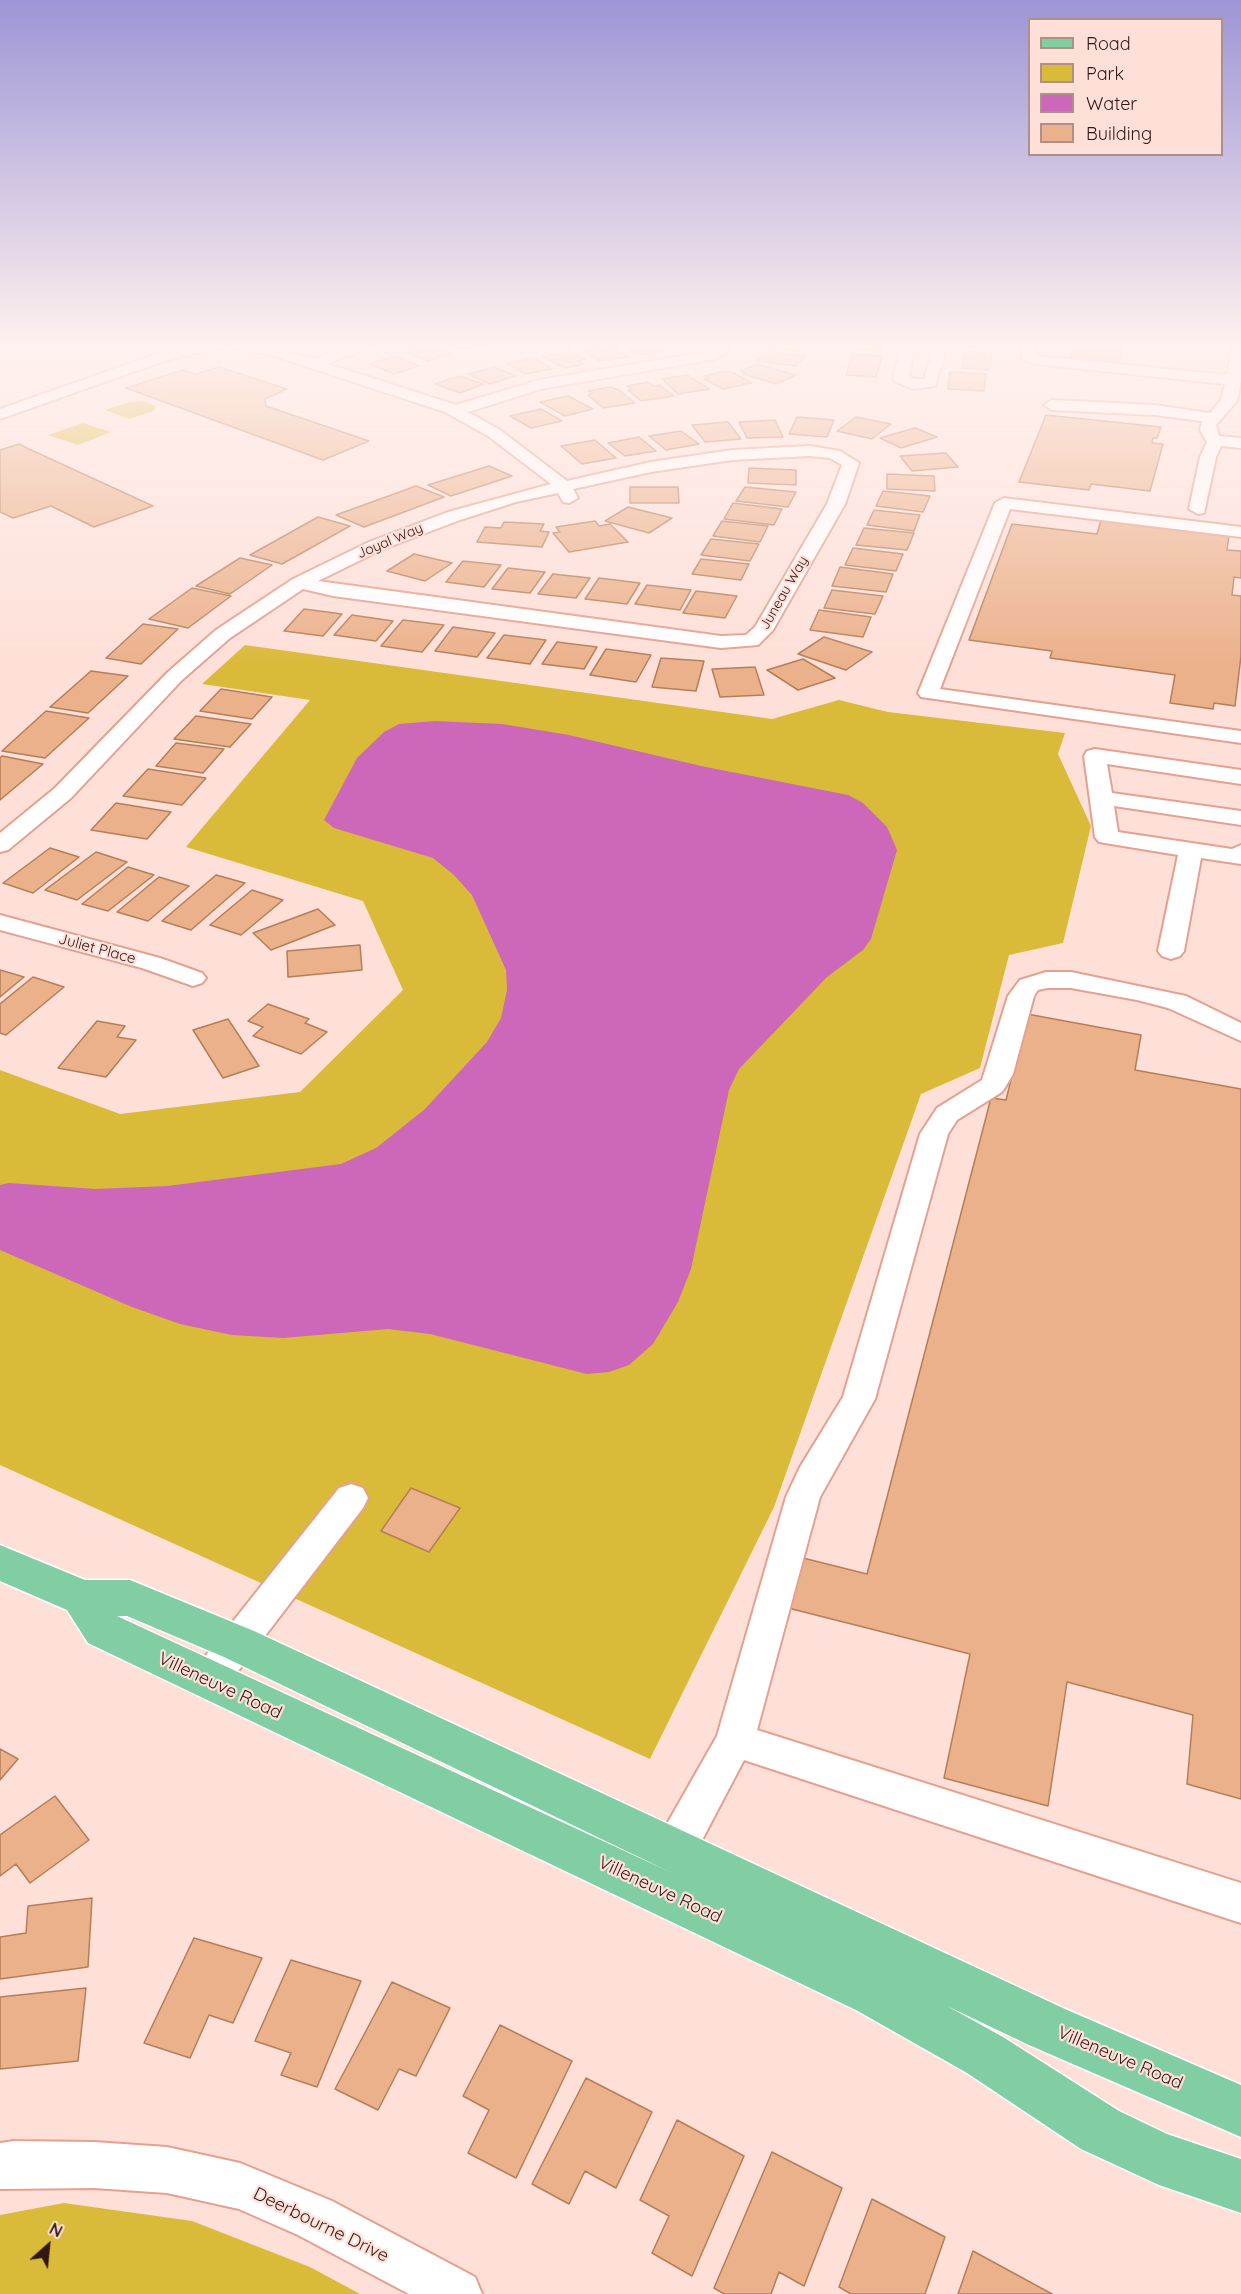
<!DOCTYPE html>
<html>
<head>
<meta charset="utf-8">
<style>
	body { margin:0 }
	#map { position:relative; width:1241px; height:2294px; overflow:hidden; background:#fee0d9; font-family:Quicksand,sans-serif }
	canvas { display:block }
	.legend { position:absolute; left:1028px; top:18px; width:195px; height:138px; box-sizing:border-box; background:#fee0d9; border:2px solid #ac9089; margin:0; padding:8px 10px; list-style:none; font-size:18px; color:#321812 }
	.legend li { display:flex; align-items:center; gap:12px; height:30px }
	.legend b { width:30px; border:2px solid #ac9089 }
	.north { position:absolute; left:18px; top:2216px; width:60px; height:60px; -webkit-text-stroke:4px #fee0d9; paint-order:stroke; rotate:27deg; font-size:16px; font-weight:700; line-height:24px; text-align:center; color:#321812 }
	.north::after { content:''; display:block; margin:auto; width:21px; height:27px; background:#321812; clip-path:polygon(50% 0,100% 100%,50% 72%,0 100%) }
</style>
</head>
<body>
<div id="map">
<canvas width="1241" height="2294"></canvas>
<ul class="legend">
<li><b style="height:8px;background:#81cda4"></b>Road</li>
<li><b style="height:16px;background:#daba39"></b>Park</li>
<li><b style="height:16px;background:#cc67ba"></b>Water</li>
<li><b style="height:16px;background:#ebb18b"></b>Building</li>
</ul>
<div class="north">N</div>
</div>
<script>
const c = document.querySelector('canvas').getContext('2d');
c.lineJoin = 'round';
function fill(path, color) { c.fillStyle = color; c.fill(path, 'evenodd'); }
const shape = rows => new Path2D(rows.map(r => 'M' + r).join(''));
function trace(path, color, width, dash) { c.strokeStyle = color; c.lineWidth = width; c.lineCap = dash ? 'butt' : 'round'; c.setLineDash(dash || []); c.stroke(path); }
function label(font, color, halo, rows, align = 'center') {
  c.font = font + ' Quicksand,sans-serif'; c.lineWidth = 4.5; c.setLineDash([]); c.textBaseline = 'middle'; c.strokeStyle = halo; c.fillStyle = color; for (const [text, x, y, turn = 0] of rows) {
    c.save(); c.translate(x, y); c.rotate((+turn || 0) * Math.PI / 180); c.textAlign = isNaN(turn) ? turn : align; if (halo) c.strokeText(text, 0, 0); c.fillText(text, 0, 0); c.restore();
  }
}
fill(shape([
	[143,401,156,406,154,411,129,419,105,410,129,402],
	[83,423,111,432,78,445,48,435],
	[245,645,772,719,839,700,888,712,1065,733,1058,754,1091,826,1063,943,1009,955,980,1068,921,1094,774,1507,650,1759,0,1465,0,1070,120,1114,300,1092,403,990,363,901,186,847,310,700,202,684],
	[64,2203,192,2221,310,2267,360,2294,0,2294,0,2215]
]), '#daba39');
fill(shape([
	[435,721,502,724,569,735,701,766,848,795,863,803,887,827,897,850,871,939,863,950,827,977,739,1069,729,1090,691,1269,678,1302,653,1344,629,1365,609,1372,587,1374,430,1334,388,1329,283,1338,232,1335,180,1324,132,1307,0,1250,0,1185,9,1183,95,1189,167,1186,341,1164,376,1148,424,1110,487,1042,501,1018,507,990,506,970,472,895,454,875,433,858,334,828,324,820,357,758,384,732,399,724]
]), '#cc67ba');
const building = shape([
	[427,344,451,354,428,361,408,353,415,351,408,348,427,344],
	[452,344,487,344,488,345,465,349,457,348,452,344],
	[611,344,628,357,599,361,581,348,611,344],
	[623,344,654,344,663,352,636,355,623,344],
	[763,344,803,344,800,351,761,348,763,344],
	[856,344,884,344,882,351,854,349,856,344],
	[968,344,999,344,998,349,967,347,968,344],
	[1074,344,1125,344,1118,363,1069,359,1074,344],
	[570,351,586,359,578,361,584,364,565,368,543,357,570,351],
	[767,351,806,356,796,366,756,361,767,351],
	[964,351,992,353,990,370,962,368,964,351],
	[852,354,882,356,876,377,846,375,852,354],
	[395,356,419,366,394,374,370,364,395,356],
	[535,358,552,369,525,374,507,363,535,358],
	[757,364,764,366,796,375,776,384,743,374,747,373,741,371,757,364],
	[219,367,287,389,265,399,266,406,369,441,323,460,126,388,183,370,195,374,219,367],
	[494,367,516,376,490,384,468,374,494,367],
	[725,371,734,373,752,383,723,389,704,379,709,378,704,376,725,371],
	[950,372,986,374,984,391,948,389,950,372],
	[687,375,709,389,678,394,662,379,687,375],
	[459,376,484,384,460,393,435,384,459,376],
	[649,382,654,386,660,385,674,396,641,401,628,390,632,390,627,386,649,382],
	[611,387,619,390,635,403,603,408,588,395,592,394,588,391,611,387],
	[568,396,593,409,565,416,540,402,568,396],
	[541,409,562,421,531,428,510,416,541,409],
	[1046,415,1161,427,1157,438,1153,438,1152,443,1163,444,1150,491,1091,484,1089,490,1019,482,1046,415],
	[797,417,834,420,827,437,789,434,797,417],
	[856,417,891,424,872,439,837,431,856,417],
	[775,420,783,437,747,438,739,422,775,420],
	[728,422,741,439,705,442,692,425,728,422],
	[915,428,937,437,901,448,880,438,915,428],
	[681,431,699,444,666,450,649,436,681,431],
	[639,437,656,451,625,456,608,443,639,437],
	[595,440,616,458,582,464,561,446,595,440],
	[19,444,29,449,153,506,94,527,51,506,13,518,0,512,0,450,19,444],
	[946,453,958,467,912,471,900,456,946,453],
	[489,466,512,476,451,496,428,485,489,466],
	[749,468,796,470,796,485,748,483,749,468],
	[887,474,934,476,935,491,887,489,887,474],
	[416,486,444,497,364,527,336,515,416,486],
	[630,487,678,487,679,503,630,503,630,487],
	[745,487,796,492,788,507,736,501,745,487],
	[883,491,930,496,923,512,876,506,883,491],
	[733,503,782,509,774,525,724,519,733,503],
	[628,507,672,518,649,533,605,521,628,507],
	[874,510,920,515,914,531,867,525,874,510],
	[318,517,350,526,282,564,250,555,318,517],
	[1101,520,1229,535,1227,550,1241,551,1241,578,1234,577,1232,595,1241,596,1241,656,1235,706,1214,703,1213,709,1170,703,1175,675,1050,658,1052,651,969,640,1012,524,1097,534,1101,520],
	[595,521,599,526,610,524,628,542,569,552,553,533,560,532,556,527,595,521],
	[722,521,768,526,760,542,713,536,722,521],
	[504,522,544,524,540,531,549,532,542,547,477,542,485,527,501,528,504,522],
	[864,528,914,533,907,550,856,545,864,528],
	[711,539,759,544,750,561,701,555,711,539],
	[853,548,903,554,896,571,845,565,853,548],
	[414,554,452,563,425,581,387,571,414,554],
	[240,558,272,565,230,594,196,586,240,558],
	[701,559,749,564,741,580,692,574,701,559],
	[463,561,501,565,484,587,446,582,463,561],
	[840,567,893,574,886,592,832,586,840,567],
	[508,568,545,572,530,593,492,589,508,568],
	[553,574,590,578,576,598,538,594,553,574],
	[599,578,640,583,627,604,585,599,599,578],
	[647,585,691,590,680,610,635,604,647,585],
	[192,588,231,596,188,628,149,619,192,588],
	[832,590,883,596,875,614,824,608,832,590],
	[696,591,737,596,725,618,683,613,696,591],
	[304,609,342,614,323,636,284,631,304,609],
	[819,610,871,617,863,637,810,630,819,610],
	[352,615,393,621,376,641,334,635,352,615],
	[403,620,444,625,422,652,381,646,403,620],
	[143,624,178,629,141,664,106,658,143,624],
	[453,627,495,633,477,657,435,651,453,627],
	[504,635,546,640,530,664,487,658,504,635],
	[824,637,872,652,846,670,798,654,824,637],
	[557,642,597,647,584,669,542,664,557,642],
	[606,649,651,655,636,682,590,675,606,649],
	[661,658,704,661,696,691,652,687,661,658],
	[803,659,835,678,798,690,767,670,803,659],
	[755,667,764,695,720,697,712,669,755,667],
	[91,671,128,676,88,713,50,707,91,671],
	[221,689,272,697,252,719,200,711,221,689],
	[46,711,89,718,45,758,2,751,46,711],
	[196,716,251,724,230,747,174,739,196,716],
	[176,743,224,749,203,773,156,766,176,743],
	[2,756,43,764,0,800,0,758,2,756],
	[148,769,206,778,182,805,123,796,148,769],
	[116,803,171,812,147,839,91,830,116,803],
	[50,848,79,857,33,893,3,883,50,848],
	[96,852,127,862,77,900,45,890,96,852],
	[128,867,154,875,108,911,82,904,128,867],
	[216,875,245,883,191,930,162,921,216,875],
	[159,877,189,886,148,921,117,912,159,877],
	[252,890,283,900,241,935,210,925,252,890],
	[318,909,335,925,271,950,253,933,318,909],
	[360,945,362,970,288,977,287,951,360,945],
	[0,970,24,977,0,997,0,970],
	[33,977,64,987,6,1035,0,1033,0,1004,33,977],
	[268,1004,309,1019,305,1023,327,1032,301,1054,253,1036,263,1027,248,1021,268,1004],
	[1027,1014,1141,1035,1135,1070,1241,1089,1241,1799,1187,1784,1193,1715,1067,1682,1048,1806,944,1778,970,1654,788,1608,803,1558,867,1574,991,1098,1006,1100,1027,1014],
	[228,1019,259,1066,223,1078,193,1030,228,1019],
	[97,1021,125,1026,117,1037,136,1040,106,1077,58,1068,97,1021],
	[411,1488,460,1508,429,1552,381,1531,411,1488],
	[0,1749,18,1759,0,1780,0,1749],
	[55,1796,89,1840,30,1883,16,1864,0,1876,0,1835,55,1796],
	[92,1898,88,1967,0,1979,0,1937,26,1933,28,1906,92,1898],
	[194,1938,262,1958,233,2023,209,2015,190,2058,144,2043,194,1938],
	[291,1960,361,1981,317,2087,281,2075,291,2053,255,2041,291,1960],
	[392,1982,450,2008,416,2076,399,2069,378,2110,335,2089,392,1982],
	[86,1988,78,2061,0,2069,0,1997,86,1988],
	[500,2025,572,2061,516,2178,468,2153,489,2110,463,2096,500,2025],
	[586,2078,652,2112,616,2188,585,2171,569,2204,532,2184,586,2078],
	[677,2120,744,2156,692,2276,652,2253,669,2216,640,2200,677,2120],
	[772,2152,842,2188,804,2286,779,2272,771,2294,724,2294,714,2288,772,2152],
	[872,2199,945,2237,925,2294,851,2294,839,2287,872,2199],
	[973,2251,1052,2294,958,2294,973,2251]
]);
fill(building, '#ebb18b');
trace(building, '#b57e59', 1.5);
const minor = shape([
	[200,344,226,344,224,347,164,361,0,419,0,409,154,355,200,344],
	[228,344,258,344,314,359,355,344,376,344,328,364,456,405,539,380,706,352,717,344,731,344,726,353,715,359,541,389,468,412,500,430,567,481,651,462,732,450,810,446,840,451,859,463,845,504,773,630,758,645,721,648,333,596,303,589,230,638,182,680,71,798,8,850,0,852,0,833,55,788,168,672,216,630,293,579,369,542,448,512,551,484,488,436,445,412,274,356,230,347,228,344],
	[810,456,830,458,842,465,827,504,755,627,746,635,721,636,318,581,381,550,460,520,516,502,558,493,563,502,569,503,578,498,573,489,651,472,732,460,810,456],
	[901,344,915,344,909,377,915,379,924,379,934,344,948,344,935,386,913,389,896,382,893,379,901,344],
	[1021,344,1035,344,1035,354,1038,356,1227,375,1233,344,1241,344,1241,381,1237,401,1216,425,1219,436,1241,438,1241,448,1221,446,1216,457,1204,513,1198,514,1189,509,1200,457,1207,442,1200,430,1202,421,1155,415,1052,410,1044,405,1052,400,1155,405,1210,413,1221,400,1225,384,1035,364,1022,359,1021,344],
	[1004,498,1241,527,1241,537,1010,509,940,689,1241,731,1241,743,921,697,918,693,995,503,1004,498],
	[1095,749,1241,770,1241,784,1107,764,1112,793,1241,811,1241,825,1114,806,1118,832,1232,849,1241,845,1241,864,1201,858,1184,951,1180,956,1171,959,1162,956,1158,951,1178,855,1099,842,1095,837,1084,756,1087,751,1095,749],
	[0,915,160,958,202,973,206,978,202,983,193,986,142,968,0,930,0,915],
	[1046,972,1071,972,1186,996,1241,1023,1241,1041,1168,1008,1137,1000,1071,988,1047,988,1038,990,1034,996,1013,1074,1006,1086,1002,1092,957,1120,948,1134,875,1399,820,1497,757,1730,1241,1883,1241,1923,744,1760,681,1880,666,1885,651,1880,645,1866,651,1852,717,1736,786,1497,800,1467,843,1397,920,1134,937,1108,982,1080,1008,996,1020,980,1046,972],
	[351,1484,363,1488,368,1498,363,1508,222,1692,209,1696,196,1692,190,1680,196,1668,339,1488,351,1484],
	[14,2141,94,2142,167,2147,240,2163,332,2201,475,2277,482,2294,409,2294,298,2235,239,2209,167,2193,94,2188,0,2189,0,2143,14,2141]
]);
const major = shape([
	[0,1545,85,1580,130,1580,254,1631,1065,2009,1241,2085,1241,2137,1029,2045,947,2006,1003,2037,1119,2111,1167,2134,1241,2159,1241,2213,1159,2185,1081,2149,967,2073,856,2010,88,1643,67,1610,0,1581,0,1545],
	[117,1616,127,1616,224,1657,672,1873,117,1616]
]);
trace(minor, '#e5a08f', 4);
trace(major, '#fff', 3);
fill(minor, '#fff');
fill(major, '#81cda4');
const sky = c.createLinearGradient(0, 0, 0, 665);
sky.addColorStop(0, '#9d95d6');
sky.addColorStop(0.52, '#fff1ee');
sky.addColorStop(1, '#fff1ee00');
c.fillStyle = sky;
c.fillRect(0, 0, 1241, 665);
label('14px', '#321812', '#fee0d9', [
	["Joyal Way",390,541,-23],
	["Juneau Way",784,593,-60]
]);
label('15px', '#321812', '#fee0d9', [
	["Juliet Place",97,949,15]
]);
label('18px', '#321812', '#fee0d9', [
	["Villeneuve Road",220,1686,25],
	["Villeneuve Road",660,1890,25],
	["Villeneuve Road",1120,2058,23],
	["Deerbourne Drive",321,2225,26]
]);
</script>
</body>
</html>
